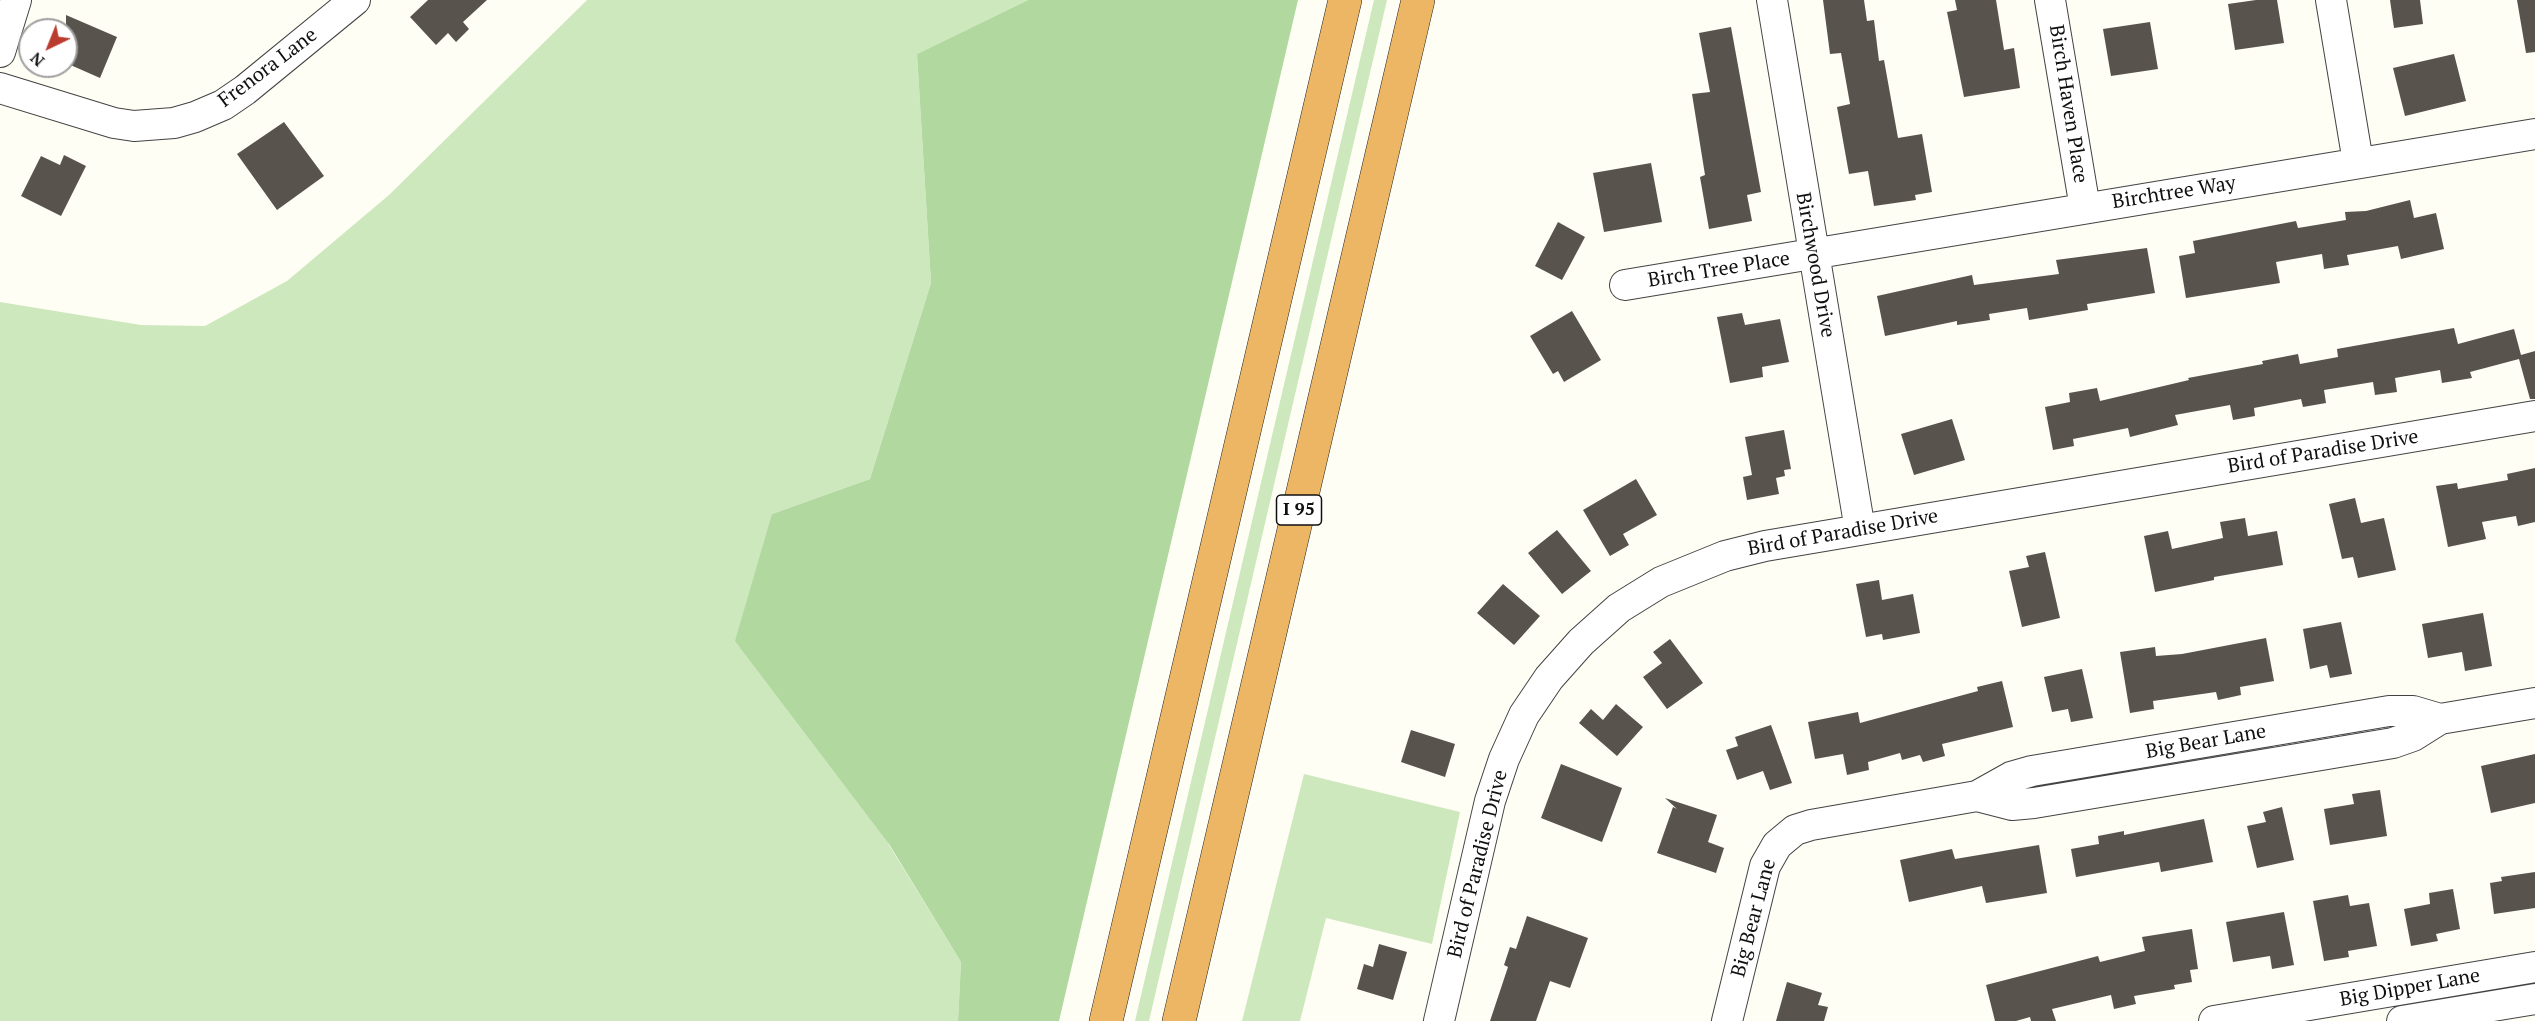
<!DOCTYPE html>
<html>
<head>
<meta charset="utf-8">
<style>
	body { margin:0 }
	#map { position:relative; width:2535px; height:1021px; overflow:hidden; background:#fefef4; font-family:"PT Serif",serif }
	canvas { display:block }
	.north { position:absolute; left:18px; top:18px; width:60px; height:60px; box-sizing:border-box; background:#fff; border:2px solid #9f9f9f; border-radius:50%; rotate:223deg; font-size:16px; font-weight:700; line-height:24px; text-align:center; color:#101010 }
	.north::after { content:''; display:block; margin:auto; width:21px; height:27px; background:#ba3c2e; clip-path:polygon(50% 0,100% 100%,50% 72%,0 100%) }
</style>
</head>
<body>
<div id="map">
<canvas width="2535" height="1021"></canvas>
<div class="north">N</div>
</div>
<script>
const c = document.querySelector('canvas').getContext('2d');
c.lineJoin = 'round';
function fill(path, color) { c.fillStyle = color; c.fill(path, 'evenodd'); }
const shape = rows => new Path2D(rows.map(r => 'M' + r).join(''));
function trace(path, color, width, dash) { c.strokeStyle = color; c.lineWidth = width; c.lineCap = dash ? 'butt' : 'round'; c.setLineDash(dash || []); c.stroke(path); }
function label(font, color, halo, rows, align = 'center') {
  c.font = font + ' "PT Serif",serif'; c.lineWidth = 6; c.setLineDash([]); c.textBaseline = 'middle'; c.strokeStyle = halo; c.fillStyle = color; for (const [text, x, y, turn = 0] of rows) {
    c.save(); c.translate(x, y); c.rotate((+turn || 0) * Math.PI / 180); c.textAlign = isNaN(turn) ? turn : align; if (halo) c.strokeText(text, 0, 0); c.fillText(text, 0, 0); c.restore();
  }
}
fill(shape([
	[587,0,1028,0,917,54,931,283,870,479,772,514,889,845,961,962,958,1021,0,1021,0,302,141,325,205,326,287,281,389,195],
	[1374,0,1387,0,1149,1021,1135,1021],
	[1304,774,1460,812,1432,944,1326,918,1300,1021,1242,1021]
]), '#cee8be');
fill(shape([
	[1028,0,1298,0,1059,1021,958,1021,961,962,889,844,735,641,772,514,870,479,931,283,917,54]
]), '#b0d89f');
fill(shape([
	[428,0,487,0,463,22,469,29,456,42,448,33,436,45,410,17],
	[1823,0,1864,0,1867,21,1874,20,1879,61,1884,60,1898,138,1922,134,1932,192,1915,195,1916,200,1874,206,1868,171,1849,174,1837,107,1850,104,1841,53,1830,54],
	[1955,0,1996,0,2004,50,2014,48,2020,88,1964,97,1947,12,1957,10],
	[2256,0,2277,0,2284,43,2235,50,2228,4],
	[2390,0,2420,0,2423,24,2394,28],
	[2517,0,2535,0,2535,52,2526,53],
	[66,15,117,37,100,78,66,63],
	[2150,22,2158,69,2111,76,2103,29],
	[1731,27,1761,192,1747,195,1752,221,1709,229,1700,177,1705,175,1692,94,1710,92,1699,33],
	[2454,54,2466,101,2405,116,2393,68],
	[284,122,324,176,277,210,237,154],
	[64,155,86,166,61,216,21,196,41,156,60,165],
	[1651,163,1662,222,1604,232,1593,173],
	[2410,200,2414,218,2436,213,2444,249,2401,259,2398,246,2347,255,2349,265,2324,269,2322,254,2276,262,2280,283,2186,298,2179,256,2195,253,2193,241,2296,221,2298,228,2346,220,2345,212,2366,211],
	[1558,222,1585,237,1562,280,1535,266],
	[2147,248,2155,293,2087,304,2088,310,2029,320,2027,308,1989,314,1990,320,1957,325,1957,321,1885,336,1877,296,1972,275,1974,285,2059,274,2056,260],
	[1572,311,1601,360,1564,382,1558,371,1553,374,1530,336],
	[1742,313,1745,325,1780,319,1789,362,1762,367,1763,377,1730,383,1717,317],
	[2454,328,2458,344,2514,329,2521,355,2535,351,2535,399,2530,399,2519,359,2470,372,2472,378,2442,383,2440,370,2395,378,2397,392,2375,395,2373,382,2324,390,2326,403,2303,407,2301,399,2254,408,2255,416,2233,420,2230,405,2175,415,2178,425,2130,437,2128,428,2073,439,2074,446,2053,450,2045,407,2070,402,2069,393,2097,388,2100,401,2189,380,2188,378,2263,364,2262,361,2298,354,2300,364,2338,357,2337,349],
	[1952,419,1965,460,1914,475,1901,434],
	[1784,430,1791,469,1784,470,1785,476,1776,478,1779,494,1747,500,1743,477,1752,475,1745,437],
	[2535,468,2535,522,2518,526,2516,516,2482,522,2486,539,2448,547,2436,486,2457,483,2458,489,2508,480,2507,474],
	[1636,479,1657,515,1623,534,1629,545,1610,556,1583,510],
	[2355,498,2361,523,2384,518,2396,570,2358,578,2353,557,2342,559,2329,504],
	[2245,518,2248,536,2277,531,2283,565,2214,577,2214,580,2155,592,2144,536,2168,531,2172,549,2223,538,2220,522],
	[1557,530,1591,571,1562,594,1528,553],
	[2045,552,2060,618,2022,627,2009,571,2029,567,2026,556],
	[1879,580,1882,600,1913,594,1920,633,1883,640,1882,634,1866,637,1856,584],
	[1503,584,1540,616,1514,645,1477,613],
	[2483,613,2492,666,2465,671,2462,652,2428,658,2422,624],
	[2341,622,2352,674,2330,678,2327,665,2310,669,2303,629],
	[2266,638,2274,681,2240,687,2241,695,2218,700,2216,692,2153,701,2154,709,2130,713,2120,652,2155,647,2156,656,2182,654],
	[1670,639,1703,683,1667,709,1643,677,1662,663,1653,652],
	[2082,669,2093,718,2071,722,2068,709,2052,712,2044,677],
	[2002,681,2013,727,1942,744,1945,756,1923,762,1920,755,1902,760,1900,753,1868,762,1869,770,1847,775,1843,754,1815,759,1808,722,1858,712,1860,723,1978,691,1977,687],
	[1616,704,1643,727,1617,756,1579,723,1591,709,1603,720],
	[1771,725,1792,783,1770,790,1763,771,1737,780,1726,750,1738,746,1735,737],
	[1411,730,1455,744,1445,777,1401,762],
	[2535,754,2535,803,2491,813,2481,766],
	[1561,764,1622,788,1602,842,1541,818],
	[2380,790,2387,836,2330,845,2324,809,2354,804,2352,794],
	[1665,798,1717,815,1708,842,1724,848,1716,873,1657,853,1673,807,1677,809],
	[2282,807,2294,860,2257,868,2247,826,2266,822,2263,812],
	[2204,819,2213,862,2161,872,2159,862,2076,877,2071,849,2099,844,2098,836,2124,831,2124,835],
	[2039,845,2047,893,1986,903,1982,886,1909,902,1900,860,1952,849,1955,859],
	[2535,872,2535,908,2494,914,2490,883,2502,881,2501,877],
	[2453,889,2460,929,2436,934,2438,941,2411,946,2404,909,2430,904,2429,893],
	[2348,895,2350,906,2369,903,2377,946,2348,951,2349,957,2324,961,2313,901],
	[2284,912,2294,965,2272,969,2270,956,2233,962,2226,922],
	[1527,916,1588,938,1570,988,1550,981,1536,1021,1490,1021,1508,967,1504,965,1510,947,1516,949],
	[2192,929,2198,969,2190,970,2192,982,2174,985,2175,989,2134,996,2136,1004,2114,1009,2111,995,2052,1009,2056,1021,2031,1021,2030,1017,2016,1021,1995,1021,1986,985,2098,956,2100,962,2145,951,2142,937],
	[1379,944,1407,952,1393,1000,1357,989,1364,964,1373,967],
	[1787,982,1822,993,1818,1005,1828,1007,1824,1021,1776,1021]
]), '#59534d');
const minor = shape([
	[1772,0,1860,530],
	[2050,0,2085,208],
	[2331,0,2358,162],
	[0,52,16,0],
	[0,88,114,123,134,126,174,123,195,117,223,105,245,90,355,0],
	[1625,285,2535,134],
	[2440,719,2535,703],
	[1439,1021,1490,801,1504,759,1524,715,1549,678,1581,642,1619,608,1661,582,1725,556,1765,546,2535,416],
	[1727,1021,1765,866,1777,845,1795,830,1811,825,1977,796,2011,777,2032,771,2389,711,2413,711,2440,719,2413,736,2393,743,2034,803,2012,805,1977,796],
	[2214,1021,2535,967],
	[2402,1021,2535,999]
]);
const highway = shape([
	[1106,1021,1345,0],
	[1179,1021,1418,0]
]);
trace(minor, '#434343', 32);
trace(highway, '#212121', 34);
trace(minor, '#fff', 30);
trace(highway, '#ecb664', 33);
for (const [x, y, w] of [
	[1299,510,45]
]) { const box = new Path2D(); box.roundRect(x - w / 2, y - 15, w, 30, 4.5); c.fillStyle = '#fff'; c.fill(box); trace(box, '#101010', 1.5); }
label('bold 18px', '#101010', null, [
	["I 95",1299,510]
]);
label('20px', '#101010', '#fff', [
	["Frenora Lane",268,68,-37],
	["Birch Haven Place",2068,104,81],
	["Birchtree Way",2174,193,-9],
	["Birchwood Drive",1815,265,80],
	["Birch Tree Place",1719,270,-9],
	["Bird of Paradise Drive",2323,452,-9],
	["Bird of Paradise Drive",1843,533,-10],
	["Big Bear Lane",2206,742,-10],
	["Bird of Paradise Drive",1478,864,-76],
	["Big Bear Lane",1754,918,-75],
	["Big Dipper Lane",2410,988,-10]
]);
</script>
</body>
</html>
